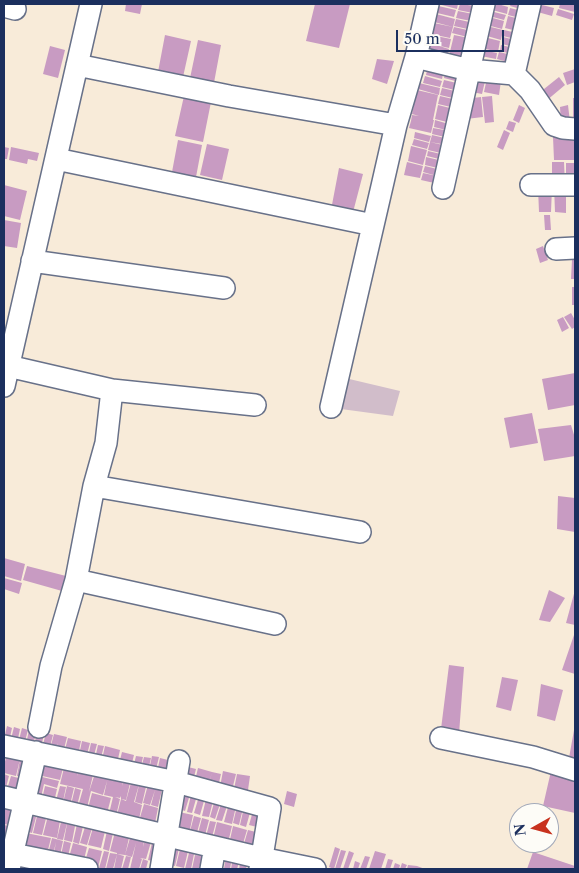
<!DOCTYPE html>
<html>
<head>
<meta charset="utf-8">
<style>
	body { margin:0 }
	#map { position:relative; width:579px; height:873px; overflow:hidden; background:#f8ebd9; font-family:"Libre Caslon Text",serif }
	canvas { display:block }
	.frame { position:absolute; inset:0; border:5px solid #1b2f5e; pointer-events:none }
	.north { position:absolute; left:509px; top:803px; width:50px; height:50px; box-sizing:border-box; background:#fdfcf7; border:1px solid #a3aaba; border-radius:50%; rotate:263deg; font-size:14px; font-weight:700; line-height:20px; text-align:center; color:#1b2f5e }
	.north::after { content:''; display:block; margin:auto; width:18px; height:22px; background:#c8321e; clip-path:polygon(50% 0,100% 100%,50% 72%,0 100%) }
	.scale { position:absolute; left:396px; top:30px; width:108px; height:22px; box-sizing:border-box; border:2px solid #1b2f5e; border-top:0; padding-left:6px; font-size:15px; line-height:18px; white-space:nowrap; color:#1b2f5e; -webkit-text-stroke:4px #fdfcf7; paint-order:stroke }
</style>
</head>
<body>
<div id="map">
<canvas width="579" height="873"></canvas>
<div class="frame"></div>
<div class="north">N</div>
<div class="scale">50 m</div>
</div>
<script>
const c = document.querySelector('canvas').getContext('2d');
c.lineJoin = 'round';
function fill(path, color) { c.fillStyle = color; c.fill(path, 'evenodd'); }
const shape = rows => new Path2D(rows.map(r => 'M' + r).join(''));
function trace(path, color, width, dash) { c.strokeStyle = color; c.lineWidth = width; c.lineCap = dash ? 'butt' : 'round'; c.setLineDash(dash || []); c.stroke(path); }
fill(shape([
	[345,378,400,391,393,416,341,409]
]), '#d1bdca');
fill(shape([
	[126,4,142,4,140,14,125,11],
	[315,4,350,4,339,48,306,41],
	[438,4,458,4,457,9],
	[460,4,475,6,473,13,458,10],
	[486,4,498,4,508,7,507,14,485,8],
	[511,4,528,4,527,11,510,6],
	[538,4,554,8,552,16,534,11],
	[560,4,570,4,575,5,575,12,559,8],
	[434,5,456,10,454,17,433,12],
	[510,8,526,12,524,19,508,15],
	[558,9,574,14,572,20,556,15],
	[458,11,473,14,471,21,456,18],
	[490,11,506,15,504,20,489,16],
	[436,14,455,19,453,27,434,22],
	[508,16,524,20,521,32,505,28],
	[489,17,504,21,502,29,487,25],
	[456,19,474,23,472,30,454,26],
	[434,23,453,27,450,38,431,34],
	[483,25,503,30,501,40,480,34],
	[454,27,472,31,471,38,452,33],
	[504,30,521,34,519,40,503,36],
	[165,35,191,41,183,77,158,72],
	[431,35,451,39,449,48,436,45,449,49,446,61,425,56],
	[454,35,469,38,461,64,448,60],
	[480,36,500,41,498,52,478,47],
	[503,37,519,41,518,48,502,44],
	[198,40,221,45,213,88,189,83],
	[501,45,518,49,516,55,500,51],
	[50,46,65,50,58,78,43,74],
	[477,49,497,53,496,59,476,55],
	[499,52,516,56,515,64,497,59],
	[377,59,394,61,387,84,372,79],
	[428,65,444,70,442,79,426,75],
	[447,66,462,70,459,82,444,78],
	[575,69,575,82,567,85,563,73],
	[471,74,486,77,482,94,467,91],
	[425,76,442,81,440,87,423,83],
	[559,77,565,85,546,101,539,93],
	[487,78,501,81,499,95,484,92],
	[444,80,461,84,459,91,442,87],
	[419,83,440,88,439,95,418,89],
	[442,88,459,92,457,99,440,95],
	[417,90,438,95,433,120,434,120,431,133,409,128,411,121,424,124,411,121,412,115,419,116,412,114],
	[184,96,211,102,203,142,175,136],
	[440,96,457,100,455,108,438,104],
	[492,96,494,122,485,123,482,97],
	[481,97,483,117,466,119,464,99],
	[573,98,575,98,575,127,573,127],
	[438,105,454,109,451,123,435,119],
	[519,105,525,108,519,123,513,120],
	[568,105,570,122,561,123,560,107],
	[435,120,452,125,450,131,434,127],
	[509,121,516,123,513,132,506,129],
	[433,128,450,131,449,138,432,134],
	[504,130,510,133,503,150,497,147],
	[415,132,431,136,429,142,414,138],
	[432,135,449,139,447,145,430,142],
	[553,137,575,137,575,160,554,160],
	[414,139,429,143,427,149,412,145],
	[178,140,202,145,196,177,172,172],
	[430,142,447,146,445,154,428,150],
	[207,144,229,149,222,180,200,175],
	[411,146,427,150,423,165,408,161],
	[4,147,9,148,7,159,4,159],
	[11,147,39,153,37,161,28,159,27,164,9,160],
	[428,151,445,155,443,160,427,156],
	[426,157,443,161,442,169,425,165],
	[407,162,423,166,420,178,404,175],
	[552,162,564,162,565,184,552,184],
	[566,163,574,163,575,183,566,183],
	[425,166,441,170,443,185,421,180,423,173,437,176,423,172],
	[339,168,363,174,352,216,331,210],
	[4,185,27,191,20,220,4,216],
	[554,186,566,186,566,213,555,212],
	[538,188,552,188,551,212,539,212],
	[544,215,550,215,551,230,545,230],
	[4,220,21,223,17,248,4,246],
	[543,246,548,260,540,263,536,249],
	[572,260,575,260,575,279,571,279],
	[572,287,575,287,575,305,572,305],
	[571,313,575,320,575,327,572,329,564,317],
	[563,317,569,328,562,332,557,320],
	[575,373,575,405,548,410,542,379],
	[532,413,538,443,510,448,504,418],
	[571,425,575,438,575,456,544,461,538,429],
	[558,496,575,498,575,532,557,529],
	[4,558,25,564,21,581,4,576],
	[27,566,66,576,62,591,23,580],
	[4,578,22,583,19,594,4,589],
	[549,590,565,598,550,622,539,620],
	[575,590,575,625,566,623],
	[574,635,575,635,575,674,562,670],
	[449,665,464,667,459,734,441,729],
	[502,677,518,680,511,711,496,707],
	[541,684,563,690,555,721,537,716],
	[7,726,12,728,8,746,4,739],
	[14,727,20,729,16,748,9,747],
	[22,728,28,730,23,749,17,748],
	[29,730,36,732,32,751,25,749],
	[574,730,575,730,575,761,569,758],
	[37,732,44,734,40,752,33,751],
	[46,733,53,735,48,754,41,752],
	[54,734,67,737,62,757,55,755,58,743,54,754,49,753],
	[68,738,81,741,77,760,63,757],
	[82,741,90,743,85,762,78,760],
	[91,743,97,744,92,763,87,762],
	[98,745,104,746,99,765,94,763],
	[105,746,120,750,116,768,101,764],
	[122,752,134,755,130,771,118,768],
	[7,753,29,759,25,778,17,776,20,759,16,776,4,773,4,766],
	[136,756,143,757,139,774,132,772],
	[152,756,159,757,154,777,148,775],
	[144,757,151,758,147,775,140,773],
	[42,758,64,764,60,780,38,775],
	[160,758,176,762,172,780,156,777],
	[65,764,79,768,77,776,80,768,93,775,89,792,96,770,124,777,122,786,125,777,131,779,126,800,121,799,121,796,120,798,115,797,120,799,115,820,108,818,113,797,104,795,107,781,103,795,91,791,86,812,77,810,83,789,60,784],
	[180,765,196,769,192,785],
	[198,768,212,772,208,788,194,785],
	[223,771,236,774,231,794,219,792],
	[551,771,575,777,575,813,543,806],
	[212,772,221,774,217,791,208,789],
	[4,774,9,776,4,795],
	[237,774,250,776,247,797,233,794],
	[11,776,26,780,13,795,17,780,13,795,6,793],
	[38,776,59,781,57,788,44,784,40,802,32,800],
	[132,779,140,781,134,802,142,805,138,824,116,819,121,799,126,801],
	[149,781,163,785,158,807,151,805,155,790,150,805,143,803],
	[139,785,146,787,142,804,135,802],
	[45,786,57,789,54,802,42,799],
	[60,786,66,787,62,806,55,804],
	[67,786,74,788,69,809,62,807],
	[75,788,81,790,76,810,70,809],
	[184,789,191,791,185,811,179,809],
	[192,791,198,792,192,813,187,812],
	[287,791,297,794,294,807,284,804],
	[92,793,111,798,106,817,87,812],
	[200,793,206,794,200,815,194,813],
	[207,795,214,797,209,817,202,816],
	[216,796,222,798,215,819,210,817],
	[223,798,229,800,222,821,216,820],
	[230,800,237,802,232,824,224,822],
	[238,802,244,804,239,825,233,823],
	[4,804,19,808,9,825,4,824],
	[144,804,158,808,154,828,146,826,148,817,146,826,138,824],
	[244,807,251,809,246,827,240,825],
	[253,811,265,814,261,828,249,825],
	[38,812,47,814,42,835,33,833],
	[179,812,193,815,189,834,182,832,183,826,181,833,174,831],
	[29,815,36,817,32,833,25,831],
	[48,816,60,821,57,838,43,835],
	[194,816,201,818,196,836,189,835],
	[202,818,209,820,204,839,197,837],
	[78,820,84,822,79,844,73,842],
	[210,821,216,822,211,841,205,840],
	[61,822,67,823,63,840,57,839],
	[217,822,232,826,227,847,212,843],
	[67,824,75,826,72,842,64,840],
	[94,824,106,827,101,848,88,845],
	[4,825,9,826,7,833,4,833],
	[233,826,247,830,242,847,229,844],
	[85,827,92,828,87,845,80,843],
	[248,830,260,833,255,850,243,847],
	[107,831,113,833,109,851,103,849],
	[115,832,129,838,125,855,117,854,117,851,117,853,110,851],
	[26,833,51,838,46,858,22,852],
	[52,838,63,841,59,860,53,859,56,842,52,859,47,858],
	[130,838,144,841,143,847,145,840,151,842,146,859,140,858,142,859,139,869,130,869,136,843,132,857,125,855],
	[64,841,71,843,67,861,60,860],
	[172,842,180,844,175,866,167,864],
	[73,843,87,847,83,864,68,861],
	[152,843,161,845,157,862,148,860],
	[335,847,340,849,334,869,329,867],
	[89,848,102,851,98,868,84,865],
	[180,849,188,851,184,868,176,866],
	[341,850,346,851,340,869,335,869],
	[104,851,109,852,105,869,99,868],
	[349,851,354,853,348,869,343,869],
	[375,851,386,854,381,869,369,869],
	[533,852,575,866,575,869,527,869],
	[110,853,117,854,113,869,106,869],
	[189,853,194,854,191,869,185,869],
	[117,854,124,856,121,869,114,869],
	[195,855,202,856,199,869,192,869],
	[126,856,131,857,128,869,122,869],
	[226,856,232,857,230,869,224,869],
	[365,856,370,857,366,869,360,869],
	[233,857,240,859,237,869,231,869],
	[143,859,148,861,146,869,140,869],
	[241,859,248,860,246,869,239,869],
	[388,859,393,860,390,869,385,869],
	[355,861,360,863,358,869,353,869],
	[395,863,400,865,399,869,393,869],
	[402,863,407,865,405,869,400,869],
	[408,865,417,866,425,869,407,869]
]), '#c89bc2');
const minor = shape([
	[4,6,15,9],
	[416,57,469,70,514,74,530,90,554,125,563,128,575,129],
	[77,65,229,96,396,125],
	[514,74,530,4],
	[56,159,373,225],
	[531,185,575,185],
	[443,188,484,4],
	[556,249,575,248],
	[32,261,224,288],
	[8,366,112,390,255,405],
	[4,386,91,4],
	[331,407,383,182,396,125,416,57,428,4],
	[94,486,360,532],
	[76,580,275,624],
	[39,727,51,666,76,580,94,486,106,443,112,390],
	[441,738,533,757,575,770],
	[4,746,176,782,270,808,260,869],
	[4,797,261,858,315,869],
	[13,854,87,869],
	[9,869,36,752],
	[161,869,179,761],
	[211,869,215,847]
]);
trace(minor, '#687189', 24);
trace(minor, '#fff', 21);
</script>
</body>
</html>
